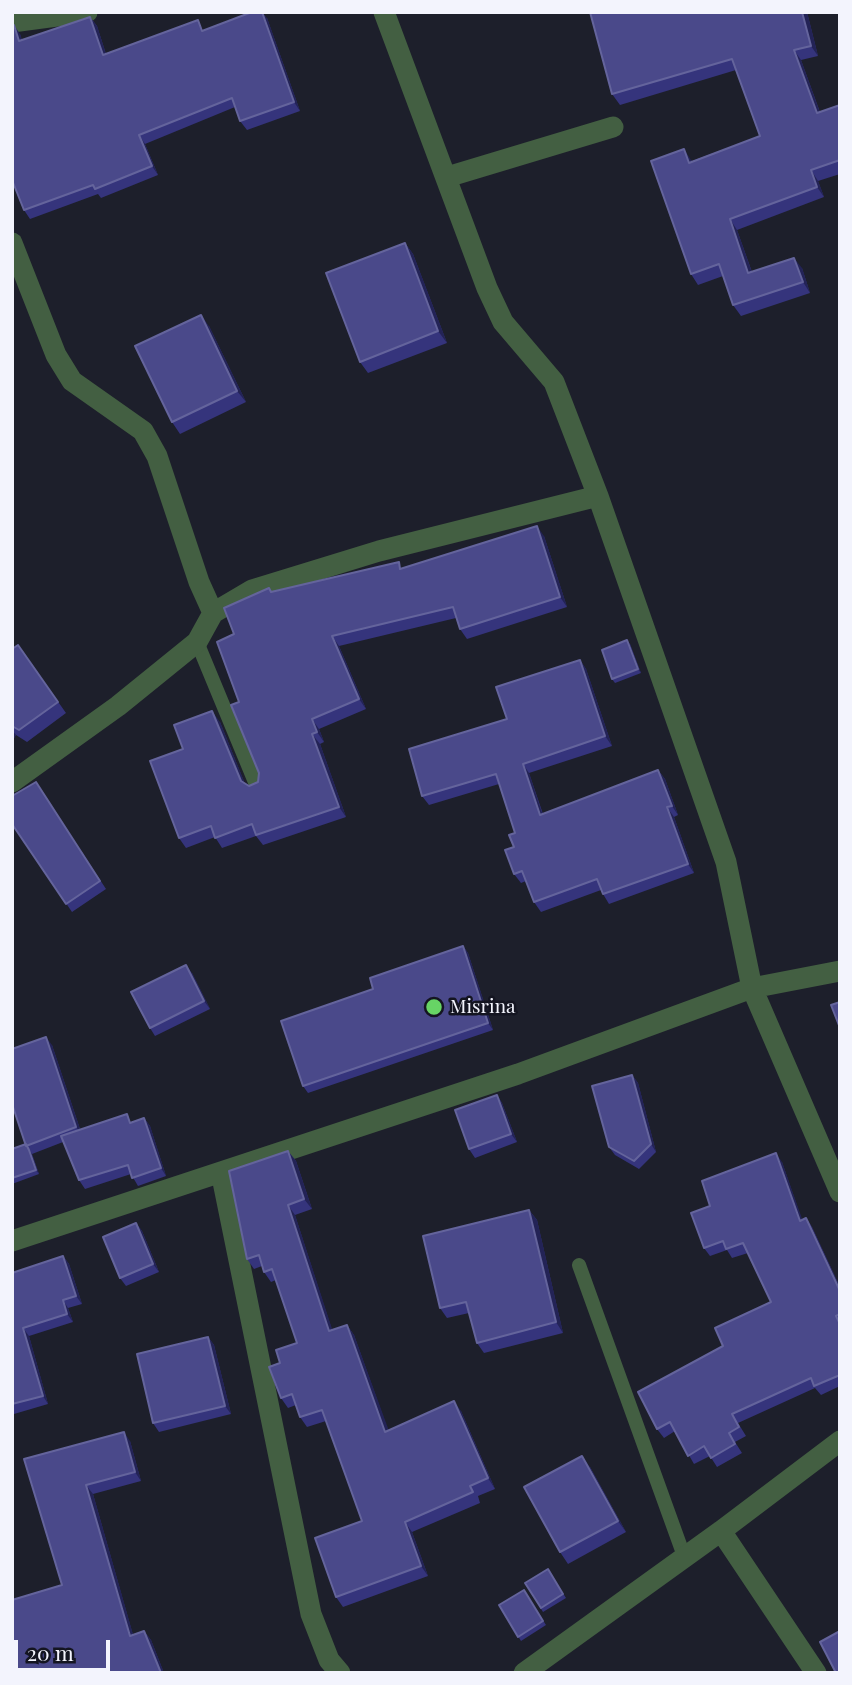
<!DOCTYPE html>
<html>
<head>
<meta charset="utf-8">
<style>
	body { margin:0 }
	#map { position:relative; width:852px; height:1685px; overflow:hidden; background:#1d1f2b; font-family:"Playfair Display",serif }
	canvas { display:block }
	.frame { position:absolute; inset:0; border:14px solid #f3f4fd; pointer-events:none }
	.scale { position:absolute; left:14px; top:1640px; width:96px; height:32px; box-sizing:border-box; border:4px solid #f3f4fd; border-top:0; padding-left:9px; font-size:21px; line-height:24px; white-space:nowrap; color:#f3f4fd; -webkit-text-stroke:5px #141521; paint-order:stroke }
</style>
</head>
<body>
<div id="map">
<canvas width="852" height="1685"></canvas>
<div class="frame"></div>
<div class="scale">20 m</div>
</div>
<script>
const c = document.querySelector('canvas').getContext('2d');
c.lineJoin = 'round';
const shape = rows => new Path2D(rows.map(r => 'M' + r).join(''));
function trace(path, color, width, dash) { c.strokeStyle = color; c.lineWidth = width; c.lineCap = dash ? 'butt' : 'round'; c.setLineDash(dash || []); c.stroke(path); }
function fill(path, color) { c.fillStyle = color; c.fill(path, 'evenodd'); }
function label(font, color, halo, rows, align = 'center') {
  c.font = font + ' "Playfair Display",serif'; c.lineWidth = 5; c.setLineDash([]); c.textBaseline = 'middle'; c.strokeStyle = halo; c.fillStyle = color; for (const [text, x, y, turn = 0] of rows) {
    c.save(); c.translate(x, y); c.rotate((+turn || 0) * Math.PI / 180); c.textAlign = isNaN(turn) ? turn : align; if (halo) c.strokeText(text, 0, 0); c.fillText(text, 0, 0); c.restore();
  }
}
trace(shape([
	[197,642,257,787],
	[579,1265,684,1556]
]), '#435f42', 14);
trace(shape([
	[384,12,487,288,503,322,554,382,598,496,726,862,752,988,840,1192],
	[12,22,87,12],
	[447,177,613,127],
	[12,243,56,355,72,381,143,431,157,456,199,582,213,613],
	[12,782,118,706,197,642,213,613,252,590,379,551,598,496],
	[221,1172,311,1614,329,1660,340,1673],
	[12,1241,518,1074,752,988,840,971],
	[721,1531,816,1673],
	[524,1673,721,1531,840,1441]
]), '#435f42', 21);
fill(shape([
	[807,12,818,56,801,60,820,112,840,105,840,174,818,181,824,197,737,230,752,272,802,268,810,293,741,316,733,305,723,276,698,285,691,274,691,160,692,161,760,136,736,70,620,105,612,94],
	[90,17,97,26,106,54,205,30,267,18,300,111,247,130,240,121,235,107,145,144,158,175,101,198,98,194,30,219,24,210,20,34,22,40],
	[405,243,413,254,447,343,368,373,360,362],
	[209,326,246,402,180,434,172,422],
	[544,536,567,607,467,639,460,629,456,618,339,646,366,709,319,729,324,742,320,744,346,817,263,845,256,836,222,848,215,837,186,848,179,838,183,749,220,722,245,784,249,786,258,782,259,773,239,702,269,588,272,592,403,568],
	[630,644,641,673,615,683,612,679],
	[18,645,66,713,27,742,16,735,12,741,12,649],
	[580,660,586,669,612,746,529,773,543,814,658,770,665,779,678,815,674,817,694,873,609,904,603,894,601,890,541,912,534,902,526,881,521,883,514,874,515,833,499,784,429,805,422,796,507,719],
	[36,782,106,889,72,912,12,824],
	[463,946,468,953,493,1030,308,1093,303,1086,373,989],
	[192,973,210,1009,155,1036,150,1028],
	[52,1045,80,1129,133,1122,144,1118,150,1126,166,1176,138,1186,131,1174,85,1189,79,1180,63,1142,32,1154,39,1174,12,1184,12,1149,26,1144],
	[632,1075,638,1083,656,1152,639,1169,615,1155,609,1147],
	[497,1095,502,1103,517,1142,475,1158,469,1149],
	[288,1151,296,1161,312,1209,295,1215,332,1330,347,1325,354,1335,388,1430,461,1411,495,1489,478,1496,480,1503,412,1532,428,1576,343,1607,336,1597,362,1521,326,1421,307,1427,300,1417,296,1405,288,1408,281,1398,280,1363,297,1343,276,1280,271,1282,264,1272,262,1266,254,1269,247,1259],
	[782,1162,802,1220,806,1218,812,1227,840,1287,840,1386,821,1395,815,1388,738,1423,746,1436,735,1442,742,1453,717,1467,710,1456,694,1464,675,1431,664,1438,657,1429,723,1346,771,1302,748,1253,732,1258,727,1250,710,1256,704,1248,710,1206],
	[529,1210,537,1220,563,1333,484,1353,477,1343,469,1313,447,1318,440,1308],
	[136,1223,142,1231,159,1272,126,1286,120,1278],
	[63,1256,69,1264,82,1304,68,1308,73,1322,29,1336,48,1404,14,1414,12,1411,12,1271,13,1273],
	[208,1337,214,1345,231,1414,159,1432,153,1423],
	[130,1441,141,1481,93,1494,133,1635,144,1631,151,1640,164,1673,12,1673,62,1585,24,1459],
	[590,1467,626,1532,568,1564,560,1552],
	[548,1569,566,1598,543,1612,525,1583],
	[524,1590,546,1625,521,1641,499,1605]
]), '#35347c');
fill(shape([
	[262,12,267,18,300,111,294,102],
	[802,12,807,12,818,56,811,46],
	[90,17,97,26,109,64,103,55],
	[14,25,20,34,25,50,19,41],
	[794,50,801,60,824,124,817,113],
	[139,135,145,144,158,175,152,166],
	[684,149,691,160,696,173,689,163],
	[811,170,818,181,824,197,817,187],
	[730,219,737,230,756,284,748,273],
	[405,243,413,254,447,343,438,331],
	[794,258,802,268,810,293,803,282],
	[201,315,209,326,246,402,237,391],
	[537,526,544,536,567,607,560,597],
	[332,636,339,646,366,709,359,699],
	[627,640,630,644,641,673,638,669],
	[580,660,586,669,612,746,605,736],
	[212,711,220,722,248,791,241,781],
	[312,719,319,729,324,742,317,732],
	[12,730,16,735,12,741],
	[312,734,320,744,346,817,339,807],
	[523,764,529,773,546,825,540,815],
	[658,770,665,779,678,815,672,806],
	[667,807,674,817,694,873,688,864],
	[463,946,468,953,493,1030,488,1023],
	[186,965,192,973,210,1009,204,1001],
	[46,1037,52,1045,82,1135,76,1127],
	[632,1075,638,1083,656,1152,651,1144],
	[497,1095,502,1103,517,1142,511,1134],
	[144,1118,150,1126,166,1176,161,1168],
	[29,1150,32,1154,39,1174,36,1170],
	[288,1151,296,1161,312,1209,304,1199],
	[776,1153,782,1162,806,1230,800,1221],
	[288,1205,295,1215,336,1341,329,1331],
	[529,1210,537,1220,563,1333,556,1322],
	[806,1218,812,1227,840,1287,840,1291],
	[136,1223,142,1231,159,1272,153,1264],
	[63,1256,69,1264,82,1304,76,1296],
	[63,1300,68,1308,73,1322,67,1314],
	[347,1325,354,1335,393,1442,385,1432],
	[23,1328,29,1336,48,1404,43,1396],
	[208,1337,214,1345,231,1414,225,1406],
	[454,1401,461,1411,495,1489,488,1478],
	[124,1432,130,1441,141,1481,135,1472],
	[582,1456,590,1467,626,1532,618,1521],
	[86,1485,93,1494,136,1645,130,1636],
	[405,1522,412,1532,428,1576,421,1566],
	[144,1631,151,1640,164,1673,161,1673]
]), '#232356');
const building = shape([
	[252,12,262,12,294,102,240,121,232,98,139,135,152,166,95,189,93,185,24,210,12,180,12,25,14,25,19,41,90,17,103,55,198,20,202,31,252,12],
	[590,12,802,12,811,46,794,50,817,113,840,105,840,160,811,170,817,187,730,219,748,273,794,258,803,282,733,305,719,264,691,274,651,161,684,149,689,163,760,136,732,59,612,94,590,12],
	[405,243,438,331,360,362,326,273,405,243],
	[201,315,237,391,172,422,135,346,201,315],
	[537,526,560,597,460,629,453,607,332,636,359,699,312,719,317,732,312,734,339,807,256,835,252,824,215,838,211,826,179,838,150,761,183,749,174,725,212,711,241,781,249,786,258,782,259,773,231,705,239,702,217,642,234,634,224,608,269,588,271,592,399,562,400,569,537,526],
	[627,640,638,669,612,679,602,650,627,640],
	[18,645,58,702,19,730,12,726,12,649,18,645],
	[580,660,605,736,523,764,540,815,658,770,672,806,667,807,688,864,603,894,597,879,534,902,522,871,514,874,505,850,514,847,509,835,515,833,496,774,422,796,409,749,507,719,496,687,580,660],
	[36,782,100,881,66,904,12,824,12,796,36,782],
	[463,946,488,1023,303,1086,281,1021,373,989,370,978,463,946],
	[186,965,204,1001,150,1028,131,992,186,965],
	[840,1002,840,1028,831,1005,840,1002],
	[46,1037,76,1127,26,1146,12,1104,12,1049,46,1037],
	[632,1075,651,1144,634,1161,609,1147,592,1086,632,1075],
	[497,1095,511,1134,469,1149,455,1110,497,1095],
	[127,1114,130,1123,144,1118,161,1168,132,1178,128,1165,79,1180,61,1136,127,1114],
	[26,1144,29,1150,36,1170,12,1178,12,1149,26,1144],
	[288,1151,304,1199,288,1205,329,1331,347,1325,385,1432,454,1401,488,1478,470,1486,473,1492,405,1522,421,1566,336,1597,315,1538,362,1521,322,1410,300,1417,292,1394,281,1398,269,1367,280,1363,276,1350,297,1343,272,1269,264,1272,259,1255,247,1259,229,1171,288,1151],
	[776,1153,800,1221,806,1218,840,1291,840,1314,836,1316,840,1324,840,1375,814,1386,811,1378,732,1414,739,1427,729,1433,735,1444,711,1458,704,1446,688,1456,670,1422,657,1429,638,1392,723,1346,715,1328,771,1302,743,1243,726,1249,723,1241,704,1248,691,1213,710,1206,702,1181,776,1153],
	[529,1210,556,1322,477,1343,466,1302,440,1308,423,1236,529,1210],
	[136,1223,153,1264,120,1278,103,1237,136,1223],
	[63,1256,76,1296,63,1300,67,1314,23,1328,43,1396,12,1404,12,1273,63,1256],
	[208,1337,225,1406,153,1423,137,1354,208,1337],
	[124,1432,135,1472,86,1485,130,1636,144,1631,161,1673,12,1673,12,1600,62,1585,24,1459,124,1432],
	[582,1456,618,1521,560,1552,524,1487,582,1456],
	[548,1569,563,1594,541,1608,525,1583,548,1569],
	[524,1590,543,1621,518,1637,499,1605,524,1590],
	[840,1631,840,1673,836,1673,820,1642,840,1631]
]);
fill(building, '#4a498a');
trace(building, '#64649c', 2);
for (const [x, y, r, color] of [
	[434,1007,9,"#67d465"]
]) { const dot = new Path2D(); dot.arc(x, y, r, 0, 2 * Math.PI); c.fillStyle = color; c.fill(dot); trace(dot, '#141521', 2.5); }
label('19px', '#f3f4fd', '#141521', [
	["Misrina",450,1007]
], 'left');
</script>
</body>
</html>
